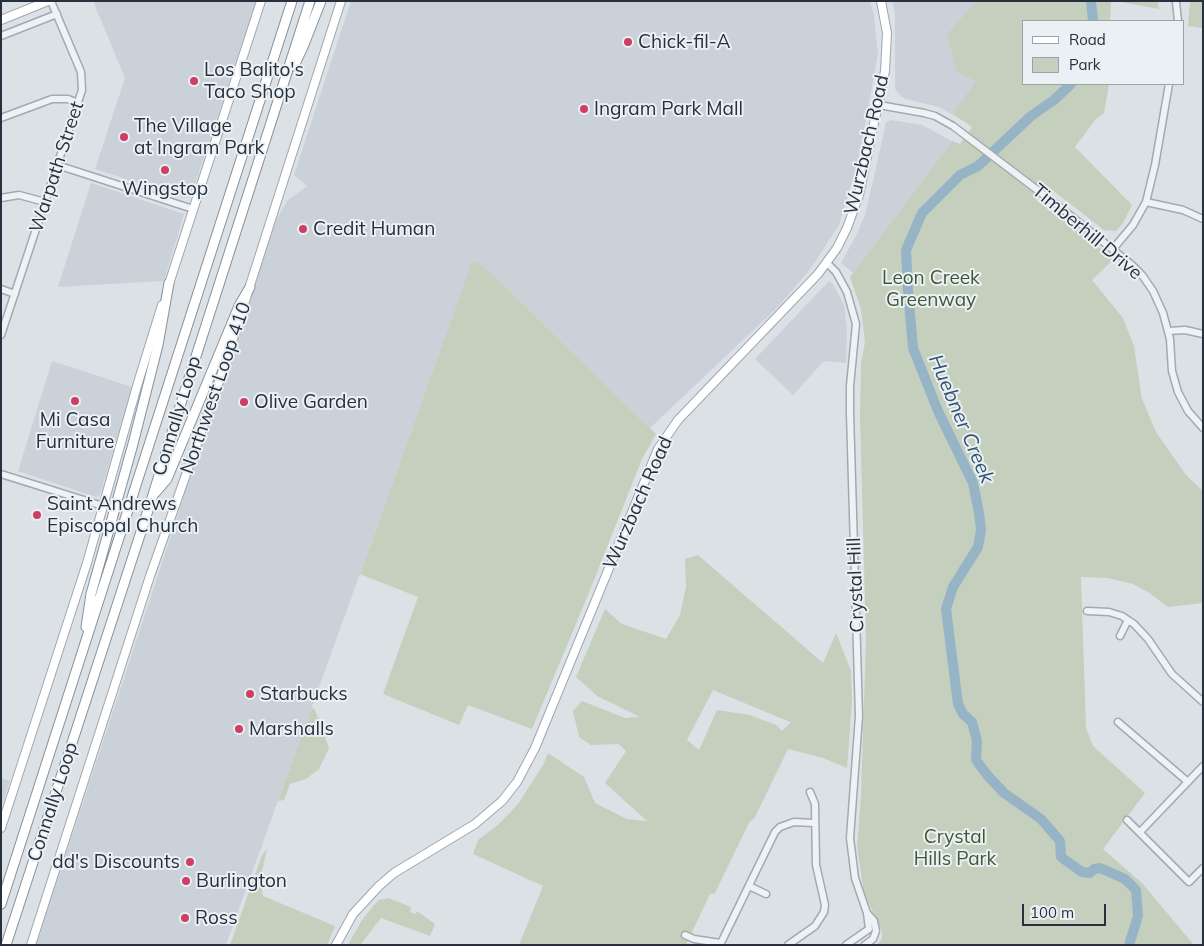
<!DOCTYPE html>
<html>
<head>
<meta charset="utf-8">
<style>
	body { margin:0 }
	#map { position:relative; width:1204px; height:946px; overflow:hidden; background:#dce1e6; font-family:Mulish,sans-serif }
	canvas { display:block }
	.frame { position:absolute; inset:0; border:2px solid #26313d; pointer-events:none }
	.legend { position:absolute; left:1022px; top:20px; width:162px; height:65px; box-sizing:border-box; background:#ebf0f4; border:1px solid #9ca4ab; margin:0; padding:6px 9px; list-style:none; font-size:15px; color:#26313d }
	.legend li { display:flex; align-items:center; gap:10px; height:25px }
	.legend b { width:25px; border:1px solid #9ca4ab }
	.scale { position:absolute; left:1022px; top:904px; width:84px; height:22px; box-sizing:border-box; border:2px solid #26313d; border-top:0; padding-left:6px; font-size:15px; line-height:18px; white-space:nowrap; color:#26313d; -webkit-text-stroke:4px #ebf0f4; paint-order:stroke }
</style>
</head>
<body>
<div id="map">
<canvas width="1204" height="946"></canvas>
<div class="frame"></div>
<ul class="legend">
<li><b style="height:6px;background:#fff"></b>Road</li>
<li><b style="height:14px;background:#c4d0bd"></b>Park</li>
</ul>
<div class="scale">100 m</div>
</div>
<script>
const c = document.querySelector('canvas').getContext('2d');
c.lineJoin = 'round';
function fill(path, color) { c.fillStyle = color; c.fill(path, 'evenodd'); }
const shape = rows => new Path2D(rows.map(r => 'M' + r).join(''));
function trace(path, color, width, dash) { c.strokeStyle = color; c.lineWidth = width; c.lineCap = dash ? 'butt' : 'round'; c.setLineDash(dash || []); c.stroke(path); }
function label(font, color, halo, rows, align = 'center') {
  c.font = font + ' Mulish,sans-serif'; c.lineWidth = 4; c.setLineDash([]); c.textBaseline = 'middle'; c.strokeStyle = halo; c.fillStyle = color; for (const [text, x, y, turn = 0] of rows) {
    c.save(); c.translate(x, y); c.rotate((+turn || 0) * Math.PI / 180); c.textAlign = isNaN(turn) ? turn : align; if (halo) c.strokeText(text, 0, 0); c.fillText(text, 0, 0); c.restore();
  }
}
fill(shape([
	[93,1,256,1,191,196,189,197,185,198,95,169,125,78],
	[351,1,870,1,874,15,878,54,858,162,839,225,811,268,781,304,650,428,483,265,472,263,226,945,36,945,274,223,288,200,307,186,294,175],
	[892,1,1055,1,1023,21,973,126,939,107,905,99,900,95,895,89,895,14],
	[891,120,922,125,952,141,853,273,841,263,857,234,866,212,885,127,886,122],
	[91,183,184,214,164,281,58,287],
	[829,281,833,284,844,305,847,330,846,363,824,361,793,395,755,359],
	[52,361,132,387,100,495,96,497,18,471],
	[1,778,10,781,1,807]
]), '#cad1d8');
fill(shape([
	[976,1,1111,1,1110,21,1023,21,1023,84,1109,84,1104,113,1096,119,1075,147,1132,205,1123,223,1116,231,1104,230,1042,182,1036,200,1114,259,1092,280,1123,318,1134,346,1142,399,1156,432,1186,475,1203,491,1203,603,1168,607,1148,592,1133,584,1108,578,1081,577,1086,728,1093,746,1145,793,1103,849,1142,883,1194,945,877,945,882,939,882,931,864,893,857,847,861,795,866,639,860,417,861,364,865,342,861,309,850,277,952,141,960,144,972,127,953,114,976,81,957,72,947,35],
	[1115,1,1158,1,1159,9],
	[1190,1,1203,1,1203,28,1188,26],
	[472,262,483,265,656,434,642,459,586,600,532,729,468,705,459,725,383,694,418,597,360,574],
	[698,555,823,663,836,633,851,671,852,701,847,768,823,758,788,749,754,819,750,821,715,893,710,894,686,945,519,945,543,886,473,854,478,840,499,824,518,804,543,765,548,753,584,777,595,803,627,819,647,821,605,783,626,751,619,744,591,745,579,737,573,711,582,701,625,718,640,717,597,696,576,677,605,609,622,624,666,639,680,615,686,587,685,559],
	[713,690,790,722,791,722,782,731,776,725,750,715,717,710,699,750,687,740],
	[312,707,315,710,329,748,319,769,306,779,290,784,284,800,278,801],
	[267,849,260,879,263,896,335,926,327,945,230,945,262,855],
	[388,898,411,907,410,912,416,914,417,911,435,924,430,936,381,918,360,945,348,945,362,920,375,904,379,900]
]), '#c4d0bd');
trace(shape([
	[1091,1,1093,21],
	[1071,84,1054,100,1031,116,978,166,960,175,922,213,906,250,908,291,913,348,938,411,973,483,979,513,981,530,978,547,953,587,946,609,958,704,963,714,972,722,977,741,976,760,988,776,1004,793,1041,819,1060,841,1061,857,1082,872,1090,873,1094,869,1100,868,1125,879,1136,890,1138,916,1129,945]
]), '#97b4c7', 10);
const minor = shape([
	[1176,2,1178,21],
	[1,36,57,14],
	[879,105,924,113,935,116,953,126,1061,208,1132,265,1142,275,1153,291,1163,313,1170,339,1172,371,1178,392,1188,411,1203,428],
	[1,118,52,99,68,99,78,103],
	[57,165,193,209],
	[1,198,19,195,45,202],
	[1146,202,1183,210,1203,219],
	[1113,249,1133,225,1146,202,1155,165,1169,84],
	[827,263,836,272,847,292,856,324,850,386,850,413,859,716,850,838,855,878,867,913,869,929,846,945],
	[1,289,15,294],
	[1168,331,1185,330,1203,334],
	[1,335,82,90,81,72,51,1],
	[1,474,103,506],
	[1087,611,1109,612,1122,616,1134,624,1148,639,1172,674,1203,702],
	[1120,636,1128,620],
	[1118,722,1188,782],
	[1127,820,1189,882,1203,868],
	[1140,832,1203,766],
	[749,886,766,894],
	[685,935,694,939,720,943],
	[720,945,775,832,780,827,794,822,814,823],
	[788,945,815,926,824,912,825,905,816,865,815,804,810,792],
	[865,945,873,939,876,931,874,921,867,913]
]);
const major = shape([
	[1,20,48,1],
	[168,287,261,1],
	[1,828,87,563,137,386,162,305],
	[31,945,150,576,221,376,341,1],
	[336,945,353,914,379,886,394,873,475,824,502,801,517,782,535,748,658,449,678,420,818,274,837,248,847,228,859,195,885,71,887,33,881,1]
]);
const highway = shape([
	[294,66,303,47,321,1],
	[155,493,167,479,239,306,250,287],
	[86,627,91,594,133,444,158,345,169,283],
	[1,904,292,1],
	[6,945,153,495,181,403,310,1]
]);
trace(minor, '#a2a9b0', 9);
trace(major, '#9ca7b2', 10);
trace(highway, '#84919d', 11);
trace(minor, '#eff2f5', 6);
trace(major, '#fff', 8);
trace(highway, '#fff', 9);
for (const [x, y, r, color] of [
	[628,42,5,"#cd3f65"],
	[194,81,5,"#cd3f65"],
	[584,109,5,"#cd3f65"],
	[124,137,5,"#cd3f65"],
	[165,170,5,"#cd3f65"],
	[303,229,5,"#cd3f65"],
	[75,401,5,"#cd3f65"],
	[244,402,5,"#cd3f65"],
	[37,515,5,"#cd3f65"],
	[250,694,5,"#cd3f65"],
	[239,729,5,"#cd3f65"],
	[190,862,5,"#cd3f65"],
	[186,881,5,"#cd3f65"],
	[185,918,5,"#cd3f65"]
]) { const dot = new Path2D(); dot.arc(x, y, r, 0, 2 * Math.PI); c.fillStyle = color; c.fill(dot); trace(dot, '#ebf0f4', 2); }
label('19px', '#26313d', '#ebf0f4', [
	["Chick-fil-A",638,42],
	["Los Balito's",204,70],
	["Taco Shop",204,92],
	["Ingram Park Mall",594,109],
	["The Village",134,126],
	["at Ingram Park",134,148],
	["Wingstop",165,189,"center"],
	["Credit Human",313,229],
	["Olive Garden",254,402],
	["Mi Casa",75,420,"center"],
	["Furniture",75,442,"center"],
	["Saint Andrews",47,504],
	["Episcopal Church",47,526],
	["Starbucks",260,694],
	["Marshalls",249,729],
	["dd's Discounts",180,862,"right"],
	["Burlington",196,881],
	["Ross",195,918]
], 'left');
label('19px', '#26313d', '#ebf0f4', [
	["Wurzbach Road",867,145,-77],
	["Warpath Street",57,167,-72],
	["Timberhill Drive",1087,232,40],
	["Northwest Loop 410",216,388,-71],
	["Connally Loop",177,416,-73],
	["Wurzbach Road",638,503,-66],
	["Crystal Hill",856,585,-92],
	["Connally Loop",53,802,-72]
]);
label('19px', '#3f5833', '#ebf0f4', [
	["Leon Creek",931,278],
	["Greenway",931,300],
	["Crystal",955,837],
	["Hills Park",955,859]
]);
label('italic 20px', '#315470', '#ebf0f4', [
	["Huebner Creek",961,419,67]
]);
</script>
</body>
</html>
